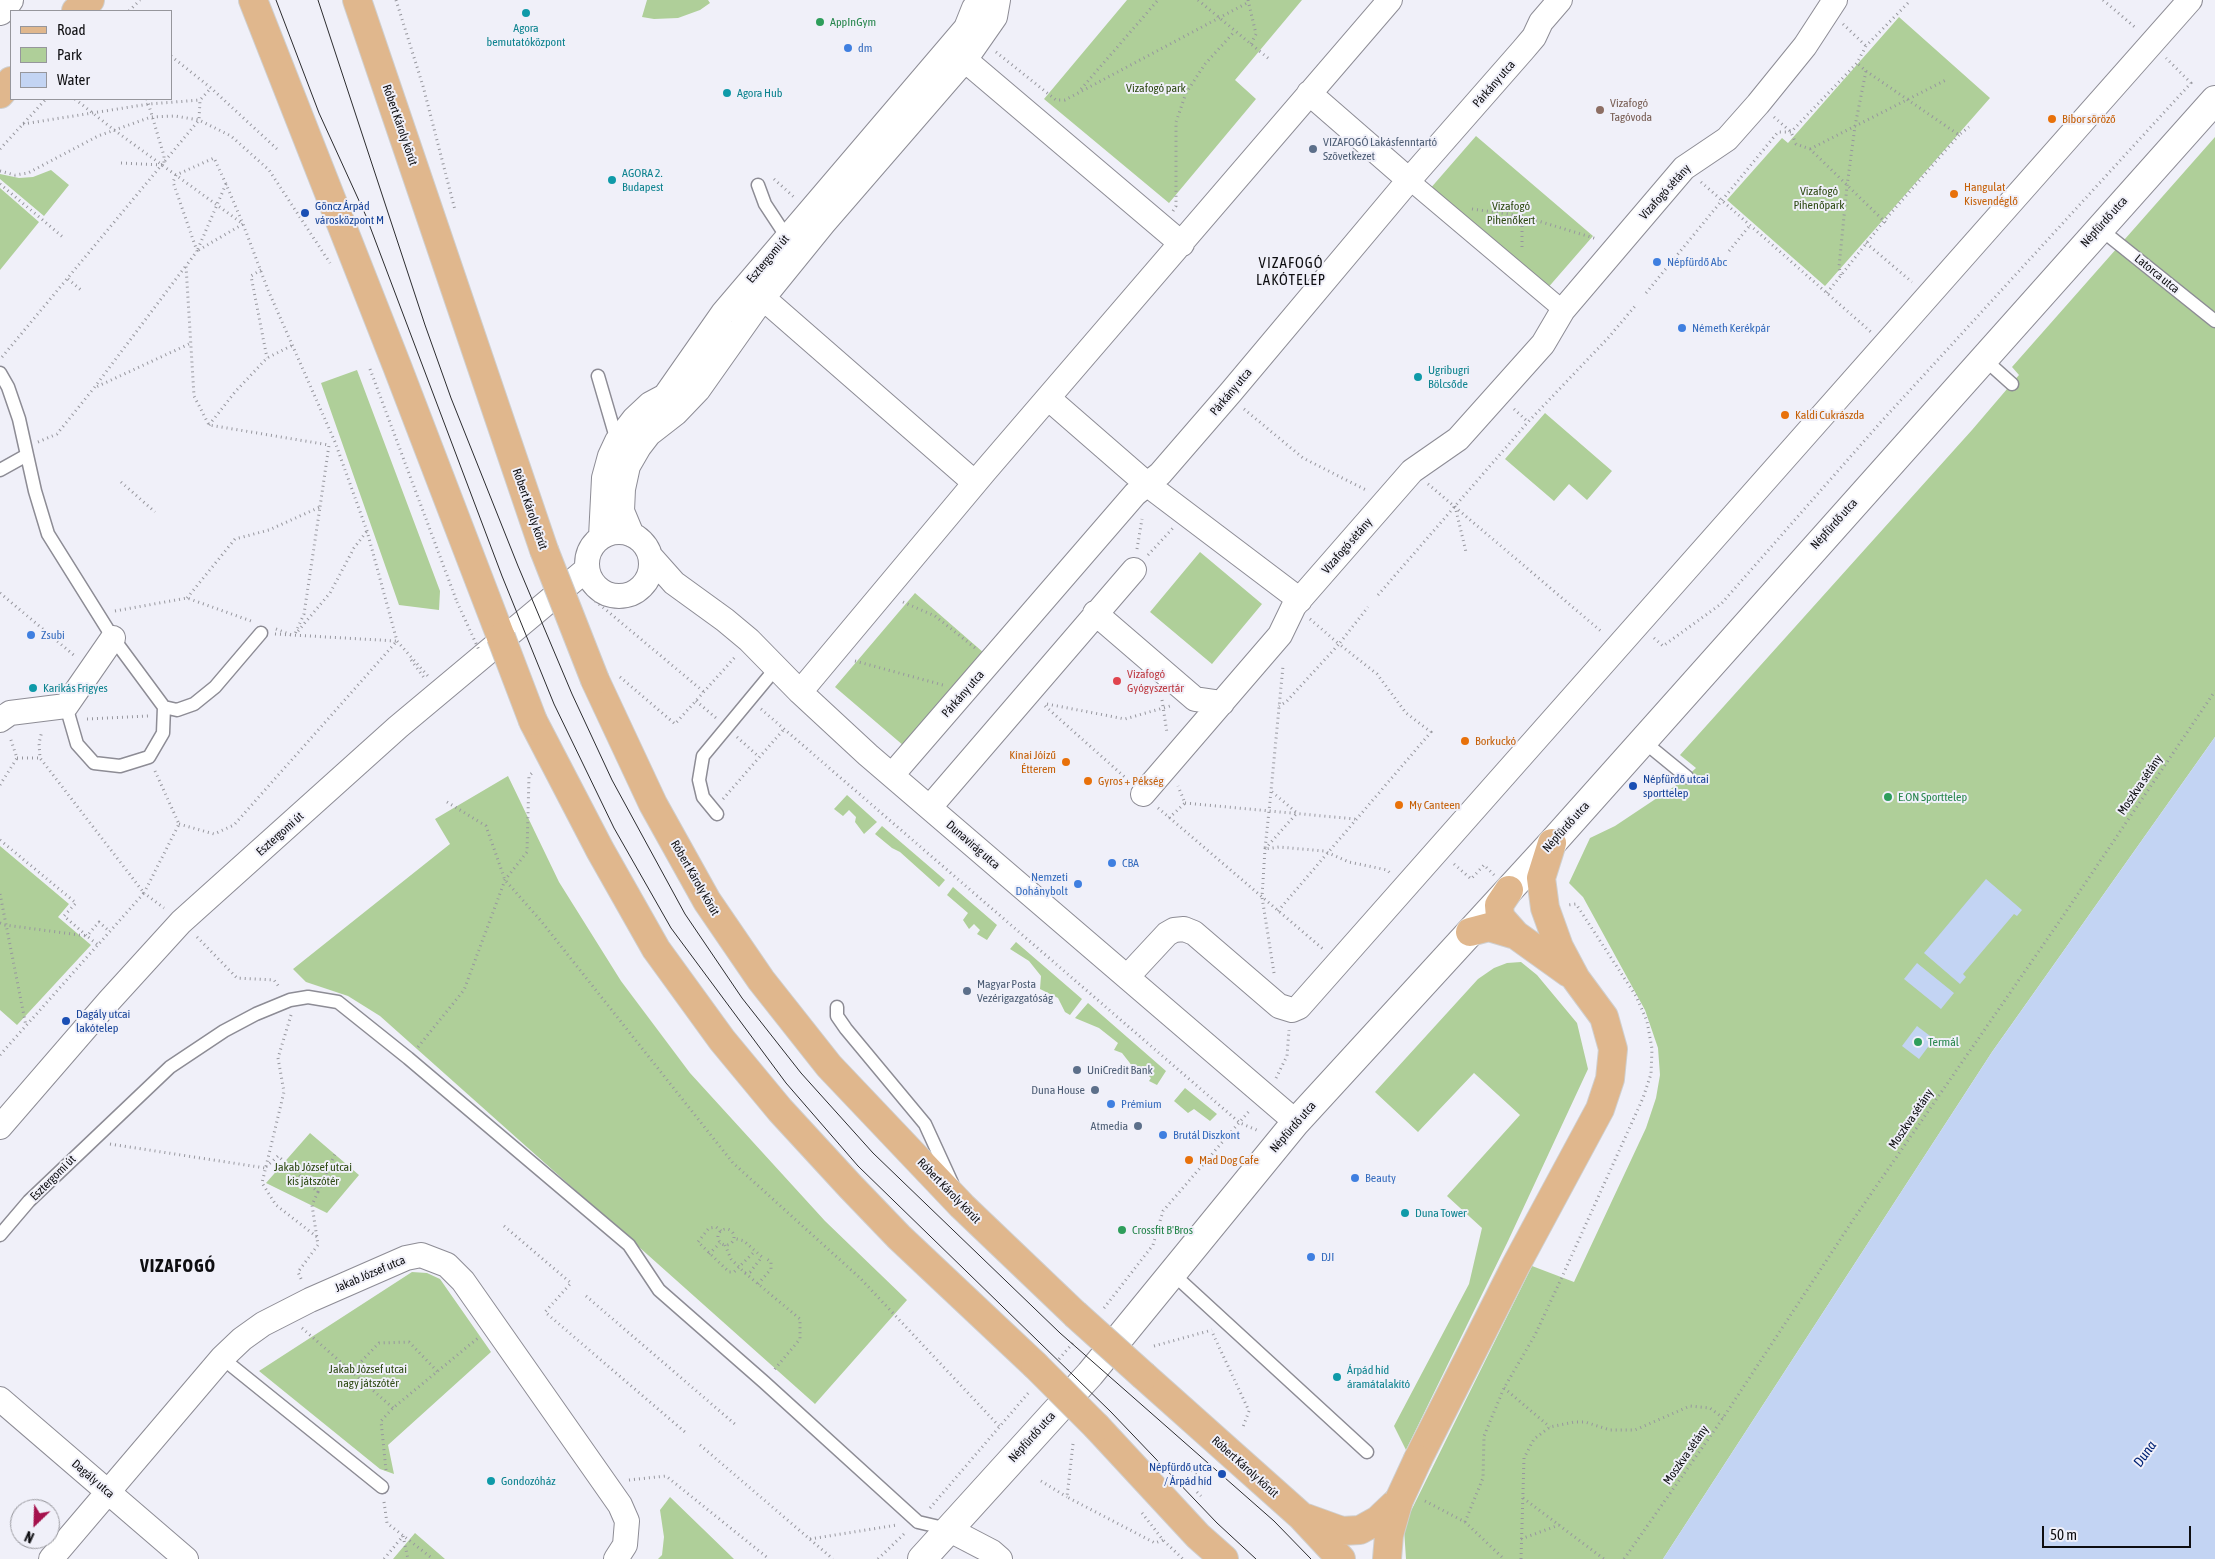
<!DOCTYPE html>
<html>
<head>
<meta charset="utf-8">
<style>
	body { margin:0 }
	#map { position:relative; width:2215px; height:1559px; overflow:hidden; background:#f0f0f9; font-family:"Asap Condensed",sans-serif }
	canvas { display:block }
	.legend { position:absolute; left:10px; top:10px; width:162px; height:90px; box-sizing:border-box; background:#f0f0f9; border:1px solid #96969c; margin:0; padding:6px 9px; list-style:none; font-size:15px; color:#0e0e11 }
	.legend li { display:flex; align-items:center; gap:10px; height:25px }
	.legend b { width:25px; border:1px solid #96969c }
	.north { position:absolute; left:10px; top:1499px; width:50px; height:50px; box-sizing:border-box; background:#f0f0f9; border:1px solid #96969c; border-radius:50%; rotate:204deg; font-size:14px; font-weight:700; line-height:20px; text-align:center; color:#0e0e11 }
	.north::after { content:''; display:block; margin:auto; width:18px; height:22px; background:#a5114c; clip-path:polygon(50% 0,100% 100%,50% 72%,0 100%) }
	.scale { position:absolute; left:2042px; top:1526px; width:149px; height:22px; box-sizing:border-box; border:2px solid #0e0e11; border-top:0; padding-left:6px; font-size:15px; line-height:18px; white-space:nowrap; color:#0e0e11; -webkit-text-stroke:4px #f0f0f9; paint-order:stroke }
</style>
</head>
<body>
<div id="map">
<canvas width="2215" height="1559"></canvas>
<ul class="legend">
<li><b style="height:6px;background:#e0b78d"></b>Road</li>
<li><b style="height:14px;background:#afcf99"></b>Park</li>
<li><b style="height:14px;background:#c3d4f3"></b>Water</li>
</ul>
<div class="north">N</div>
<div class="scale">50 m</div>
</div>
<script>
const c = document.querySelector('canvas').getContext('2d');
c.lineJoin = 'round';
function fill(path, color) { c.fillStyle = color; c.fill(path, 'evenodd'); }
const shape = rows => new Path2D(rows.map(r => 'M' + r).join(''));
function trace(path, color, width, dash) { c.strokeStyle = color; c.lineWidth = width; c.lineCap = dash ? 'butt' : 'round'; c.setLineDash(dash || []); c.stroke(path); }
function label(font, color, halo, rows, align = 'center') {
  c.font = font + ' "Asap Condensed",sans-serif'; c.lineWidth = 4; c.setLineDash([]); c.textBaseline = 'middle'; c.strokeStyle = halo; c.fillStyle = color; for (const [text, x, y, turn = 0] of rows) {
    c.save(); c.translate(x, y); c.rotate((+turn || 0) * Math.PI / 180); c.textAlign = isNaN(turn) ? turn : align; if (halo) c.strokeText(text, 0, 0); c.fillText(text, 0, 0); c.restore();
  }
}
fill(shape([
	[647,0,708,0,710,3,700,10,678,18,654,19,642,17],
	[1127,0,1302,0,1235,80,1256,99,1169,203,1044,99],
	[1899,17,1990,98,1825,286,1727,200,1782,138,1788,143],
	[1476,136,1593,236,1546,290,1429,190],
	[2215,137,2215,737,1992,1052,1663,1559,1406,1559,1404,1529,1410,1513,1532,1266,1574,1282,1646,1128,1656,1098,1660,1075,1658,1048,1645,1010,1583,897,1569,883,1590,838,1615,826,1681,782,1696,768,1680,755,1972,430,2019,375,2012,367],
	[51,170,69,185,44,216,0,179,0,174,19,178,33,177],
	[0,188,39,222,0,270],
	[357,370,440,591,439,610,399,605,321,383],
	[1545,413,1612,471,1587,500,1569,484,1554,501,1505,459],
	[1200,552,1262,604,1212,664,1150,612],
	[915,593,984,653,904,746,835,687],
	[508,776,559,882,621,981,690,1073,825,1221,907,1300,815,1404,380,1016,348,996,306,982,293,969,450,844,435,819],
	[847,795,877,822,864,834,855,822,856,817,849,810,843,816,834,809],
	[882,826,945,880,939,887,900,852,892,848,875,834],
	[0,846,69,904,58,917,91,945,17,1025,0,1010],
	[953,887,997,925,987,940,977,934,980,930,974,924,969,929,963,920,968,913,947,895],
	[1016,942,1082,999,1070,1015,1065,1012,1058,998,1040,989,1041,976,1029,961,1010,949],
	[1521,962,1537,975,1577,1023,1588,1069,1508,1241,1406,1450,1394,1426,1469,1284,1482,1228,1447,1196,1520,1115,1474,1073,1418,1132,1375,1092,1478,979,1494,968,1507,963],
	[1088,1003,1166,1071,1157,1085,1149,1081,1151,1078,1144,1071,1140,1076,1122,1053,1114,1050,1118,1043,1099,1028,1075,1018],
	[1185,1088,1217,1114,1210,1121,1194,1109,1188,1113,1174,1101],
	[310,1133,359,1175,327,1213,266,1183],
	[412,1272,427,1273,440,1279,491,1352,388,1445,394,1474,380,1469,259,1371],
	[670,1497,734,1559,658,1559,662,1555,664,1537,660,1510],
	[415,1533,445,1559,393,1559]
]), '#afcf99');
fill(shape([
	[2215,737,2215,1559,1663,1559,1992,1052],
	[1986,879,2022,910,2017,916,2014,914,1963,974,1966,977,1960,984,1924,953],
	[1917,963,1954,993,1941,1009,1904,979],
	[1917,1026,1934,1039,1919,1059,1902,1046]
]), '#c3d4f3');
const service = shape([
	[758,185,765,204,790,242],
	[2099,228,2215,321],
	[1983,358,2012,384],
	[0,373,8,387,19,419,35,491,48,534,113,638,164,707,177,710,194,704,215,687,261,633],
	[598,376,617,441],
	[0,470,27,455],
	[66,706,77,744,94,763,120,766,149,757,163,733,164,707],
	[1643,741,1687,777],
	[717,814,703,797,699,780,703,756,776,668],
	[837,1007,837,1016,846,1029,925,1124,952,1183],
	[0,1235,29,1201,170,1067,224,1031,256,1014,290,1000,308,997,338,1002,408,1058,629,1245,659,1290,764,1382,918,1522,948,1529],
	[1172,1273,1367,1452],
	[222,1358,382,1487]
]);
const pedestrian = shape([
	[1409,180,1563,310]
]);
const minor = shape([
	[965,60,1182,244],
	[1309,93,1409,180],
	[763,298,975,483],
	[1048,398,1148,485,1300,600],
	'587 564a32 32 0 1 1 64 0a32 32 0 1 1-64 0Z',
	[632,535,622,511,623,489,628,466,639,447,649,434,676,413,698,390,763,298,823,224,965,60,995,17,998,0],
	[601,537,604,478,610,456,617,441,634,419,650,404,665,396,723,313,966,28,974,8,982,0],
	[650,556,674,583,725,620,749,640,800,692,868,755,1296,1122],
	[1095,613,1195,699,1222,703],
	[800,692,985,471,1390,0],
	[0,720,10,713,66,706,113,638],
	[892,775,1135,494,1160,474,1231,392,1409,180,1523,50,1534,37,1541,22,1560,0],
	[1143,794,1280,635,1294,606,1412,471,1458,439,1543,344,1563,310,1684,168,1727,139,1758,104,1805,46,1835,0],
	[930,807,1134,570],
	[1127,977,1167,934,1174,930,1184,929,1194,933,1279,1006,1292,1010,1299,1007,2190,0],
	[0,1127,109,1001,181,922,398,727,587,569],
	[0,1399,186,1559],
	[948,1529,992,1552,1000,1559],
	[51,1559,222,1358,242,1339,263,1324,310,1300,406,1258,421,1255,447,1265,463,1281,620,1505,627,1521,625,1545,616,1559]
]);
const tertiary = shape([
	[922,1559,1090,1374,1296,1122,1552,843,2215,100]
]);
const secondary = shape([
	[0,11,9,0]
]);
const primary = shape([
	[253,0,397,366,501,637],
	[357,0,544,550],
	[76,11,90,0],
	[0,94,11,81],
	[595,680,653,804,707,901,761,980,829,1066,962,1206,1075,1314],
	[533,721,600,850,656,949,722,1040,780,1110,850,1186,899,1237,1035,1365],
	[1509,890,1499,905,1500,917,1516,935],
	[1470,932,1489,927,1516,935,1569,973],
	[1144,1376,1301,1516,1341,1559],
	[1097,1427,1198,1536,1224,1559],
	[1418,1459,1516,1265,1600,1109,1610,1079,1613,1049,1604,1017,1576,979,1559,947,1545,908,1541,878,1552,843],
	[1306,1518,1342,1531,1360,1530,1378,1520,1399,1500],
	[1387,1559,1389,1535,1399,1500]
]);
trace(service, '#8d8c95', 15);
trace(pedestrian, '#8d8c95', 20);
trace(minor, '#8d8c95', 26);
trace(tertiary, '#8d8c95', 30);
trace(secondary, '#8d8c95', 30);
trace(primary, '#cfcfcf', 30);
trace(shape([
	[396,0,423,86,455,210],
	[1198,0,1269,59],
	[1248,0,1256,34,1251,44],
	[2103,0,2137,29],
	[129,11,140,0],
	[1843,24,1866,46],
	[996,52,1056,100,1065,100,1247,3],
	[171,56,211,88,277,149],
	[1866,71,1959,135,1969,127],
	[1081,89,1158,0],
	[75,99,114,130,243,224,268,290,335,442,367,531,397,641,428,676],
	[147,99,164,156,164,165],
	[1774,117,1791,132,1796,144,1810,149,1887,224],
	[23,124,149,104,200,100],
	[0,149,46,99],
	[1810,149,1946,80],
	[121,163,163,165],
	[0,171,15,175,28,173,98,136,151,117,175,116,199,120,231,136,269,170,330,263],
	[774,179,795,198],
	[1701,182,1871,332],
	[0,184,64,238],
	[226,184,197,251,243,224,226,184,214,158,176,175,173,182,197,251,186,266,194,396,209,425,329,445,320,507],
	[1472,209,1522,216,1597,239],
	[1173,211,1176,206,1176,122,1186,93,1205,64,1235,31],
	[1522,216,1522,250],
	[1866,243,1912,282],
	[1729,251,1751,224],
	[185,267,94,388,189,344],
	[261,270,251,276,267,358],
	[1841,275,1839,267,1847,186,1855,126,1866,71,1857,63],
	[68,279,82,291],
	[1646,293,1778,132,1791,132,1857,63,1866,46,1908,3],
	[1827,293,1884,221,1959,135],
	[2,357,199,120,200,100,211,88],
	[370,369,457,602],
	[1244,409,1303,458,1368,491],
	[1514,409,1528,422],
	[209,425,235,392,267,358,293,345],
	[38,442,57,434,94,388],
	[121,482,155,512],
	[1428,484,1602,632],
	[1455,506,1466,552],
	[1137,549,1142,519],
	[1148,555,1173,528],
	[594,592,593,599,704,692],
	[0,593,76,657],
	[1378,595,1528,422,1608,338,1636,305],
	[187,598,235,539,269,530,320,507,304,614,294,636],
	[903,602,935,616,975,648],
	[115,611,187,598,251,621],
	[1310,619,1339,644,1368,607],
	[276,629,294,636],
	[298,631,330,593,354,548,367,531],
	[275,634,396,641],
	[1654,638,1663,646,1721,604,1880,423,2191,83,2166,58],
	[411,660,425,679],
	[855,661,943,685],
	[620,677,675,724,736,656],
	[1162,700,1167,733],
	[696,701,716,718],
	[1047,704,1125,719,1170,706],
	[1045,706,1128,780],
	[761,709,1240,1123,1259,1131],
	[87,719,148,716],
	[737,737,759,757],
	[17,758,40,758],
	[155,771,179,824,144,893,164,908],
	[0,785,17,758,10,737],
	[1271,792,1265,849,1279,847,1324,851,1349,862,1387,870,1390,873],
	[723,799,784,729],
	[447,802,486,826,505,880,541,921,733,1163,860,1278,999,1426],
	[1185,803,1355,819],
	[1158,808,1323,949],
	[1169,818,1185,803,1178,786],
	[179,824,214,834,234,825,397,641],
	[0,840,76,903,64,916,87,936,99,922,109,931],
	[1454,864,1471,879,1484,865,1494,875],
	[0,894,26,1026],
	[1278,911,1431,732,1406,713,1377,674,1339,644,1286,702,1279,706],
	[0,923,5,925,87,936,98,945],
	[197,937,237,978,274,980,280,988],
	[1274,973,1262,897,1265,849,1297,813,1271,791,1283,666],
	[291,1015,278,1058,284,1092,262,1183,276,1205,317,1237],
	[418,1047,464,990,505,880,527,852,529,776,534,771],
	[0,1055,144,893,40,758,39,743,42,731],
	[1276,1078,1287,1056,1289,1030],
	[110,1144,265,1168],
	[266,1167,278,1156,318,1192,312,1205,318,1245,298,1272,302,1281],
	[318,1192,335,1154],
	[504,1226,571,1283,545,1312,686,1433],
	'718 1237a8 8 0 1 1 16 0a8 8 0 1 1-16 0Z',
	[721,1231,716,1227,709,1228,698,1242,729,1272,734,1272,755,1251],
	[725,1245,731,1259,745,1273,750,1272,762,1257,744,1241,733,1238],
	[709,1254,720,1243],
	[745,1273,800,1319,800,1339,774,1370],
	[758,1284,771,1269,771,1262,767,1259,769,1257],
	[586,1296,736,1425],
	[1104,1308,1153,1245,1163,1211,1250,1110],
	[302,1328,393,1408],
	[1213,1334,1249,1411,1243,1427],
	[1154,1346,1212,1330],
	[1059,1359,1073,1343],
	[351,1372,379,1343,409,1342,438,1372],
	[1504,1388,1550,1427],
	[1073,1444,1067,1497,1155,1543,1163,1540],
	[700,1445,833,1559],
	[1188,1467,1209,1487],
	[386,1470,381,1421,393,1408,478,1338],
	[629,1480,666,1476,769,1559],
	[1041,1481,1067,1497],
	[1197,1492,1201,1496],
	[1523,1498,1604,1559],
	[1425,1501,1465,1522,1504,1559],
	[384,1502,387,1523,433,1559],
	[930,1508,1030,1391],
	[1142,1513,1163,1540,1183,1559],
	[1465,1522,1483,1478,1484,1436,1504,1388,1535,1335,1562,1277,1643,1098,1651,1074,1652,1049,1647,1021,1636,996,1576,904,1568,905],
	[810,1539,897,1525],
	[1521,1539,1559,1525],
	[384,1559,403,1536,408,1559],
	[878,1559,906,1532],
	[1521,1559,1524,1458,1534,1439,1550,1427,1574,1422,1585,1422,1610,1430,1635,1430,1690,1406,1710,1408,1723,1418],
	[1624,1559,1723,1418,1855,1217,2059,922,2215,691]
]), '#97979e', 3, [1, 4]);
trace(service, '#fff', 12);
trace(pedestrian, '#fff', 18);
trace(minor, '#fff', 24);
trace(tertiary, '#fff', 28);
trace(secondary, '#fff', 28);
trace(primary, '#e0b78d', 28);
trace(shape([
	[276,0,319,113,366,216,502,576,554,704,614,828,671,928,786,1083,858,1166,1111,1412,1217,1523,1256,1559],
	[318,0,425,325,451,398,518,566,572,694,612,780,685,914,742,998,801,1073,873,1153,1060,1333,1274,1521,1311,1559]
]), '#2c2c2f', 1);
const primaryBridge = shape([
	[544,550,595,680],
	[501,637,533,721],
	[1075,1314,1144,1376],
	[1035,1365,1097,1427],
	[1399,1500,1418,1459]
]);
trace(primaryBridge, '#cfcfcf', 30, []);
trace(shape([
	[457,602,479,650]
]), '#97979e', 3, [1, 4]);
trace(primaryBridge, '#e0b78d', 28);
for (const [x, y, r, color] of [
	[526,13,5,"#0f9aa8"],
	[820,22,5,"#2e9e5b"],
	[848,48,5,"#3f7fe0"],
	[727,93,5,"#0f9aa8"],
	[1600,110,5,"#8d6e63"],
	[2052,119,5,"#e8710a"],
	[1313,149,5,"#5c6f8a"],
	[612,180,5,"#0f9aa8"],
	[1954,194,5,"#e8710a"],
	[305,213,5,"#1a4fb4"],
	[1657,262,5,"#3f7fe0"],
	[1682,328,5,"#3f7fe0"],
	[1418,377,5,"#0f9aa8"],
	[1785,415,5,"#e8710a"],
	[31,635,5,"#3f7fe0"],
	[1117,681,5,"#e0444e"],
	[33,688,5,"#0f9aa8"],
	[1465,741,5,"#e8710a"],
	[1066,762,5,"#e8710a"],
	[1088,781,5,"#e8710a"],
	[1633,786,5,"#1a4fb4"],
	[1888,797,5,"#2e9e5b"],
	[1399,805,5,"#e8710a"],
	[1112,863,5,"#3f7fe0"],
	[1078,884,5,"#3f7fe0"],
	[967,991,5,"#5c6f8a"],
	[66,1021,5,"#1a4fb4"],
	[1918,1042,5,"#2e9e5b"],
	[1077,1070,5,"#5c6f8a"],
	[1095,1090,5,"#5c6f8a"],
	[1111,1104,5,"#3f7fe0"],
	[1138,1126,5,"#5c6f8a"],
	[1163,1135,5,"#3f7fe0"],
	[1189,1160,5,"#e8710a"],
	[1355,1178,5,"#3f7fe0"],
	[1405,1213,5,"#0f9aa8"],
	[1122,1230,5,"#2e9e5b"],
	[1311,1257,5,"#3f7fe0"],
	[1337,1377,5,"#0f9aa8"],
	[1222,1474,5,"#1a4fb4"],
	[491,1481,5,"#0f9aa8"]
]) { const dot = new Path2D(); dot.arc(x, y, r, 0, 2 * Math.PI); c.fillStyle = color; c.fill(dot); trace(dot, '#f0f0f9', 2); }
label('12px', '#27864d', '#f0f0f9', [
	["AppInGym",830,22],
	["E.ON Sporttelep",1898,797],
	["Termál",1928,1042],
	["Crossfit B'Bros",1132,1230]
], 'left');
label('12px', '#0d838f', '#f0f0f9', [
	["Agora",526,28,"center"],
	["bemutatóközpont",526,42,"center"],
	["Agora Hub",737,93],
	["AGORA 2.",622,173],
	["Budapest",622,187],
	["Ugribugri",1428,370],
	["Bölcsőde",1428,384],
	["Karikás Frigyes",43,688],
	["Duna Tower",1415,1213],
	["Árpád híd",1347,1370],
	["áramátalakító",1347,1384],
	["Gondozóház",501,1481]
], 'left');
label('12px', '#366cbe', '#f0f0f9', [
	["dm",858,48],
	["Népfürdő Abc",1667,262],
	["Németh Kerékpár",1692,328],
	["Zsubi",41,635],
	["CBA",1122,863],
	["Nemzeti",1068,877,"right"],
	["Dohánybolt",1068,891,"right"],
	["Prémium",1121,1104],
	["Brutál Diszkont",1173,1135],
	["Beauty",1365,1178],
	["DJI",1321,1257]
], 'left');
label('12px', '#0e0e11', '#f0f0f9', [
	["Párkány utca",1494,84,-49],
	["Róbert Károly körút",400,125,71],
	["Vizafogó sétány",1665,192,-48],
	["Népfürdő utca",2104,222,-48],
	["Esztergomi út",768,259,-50],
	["Latorca utca",2157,274,39],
	["Párkány utca",1231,392,-50],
	["Róbert Károly körút",530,509,71],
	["Népfürdő utca",1834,524,-48],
	["Vizafogó sétány",1347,546,-49],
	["Párkány utca",963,694,-49],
	["Moszkva sétány",2140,785,-56],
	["Népfürdő utca",1566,827,-48],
	["Esztergomi út",280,834,-42],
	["Dunavirág utca",973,845,41],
	["Róbert Károly körút",695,878,60],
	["Moszkva sétány",1911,1119,-56],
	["Népfürdő utca",1293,1127,-49],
	["Esztergomi út",53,1178,-45],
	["Róbert Károly körút",949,1191,46],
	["Jakab József utca",370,1274,-23],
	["Népfürdő utca",1032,1437,-48],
	["Moszkva sétány",1686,1455,-55],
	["Róbert Károly körút",1245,1467,42],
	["Dagály utca",93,1479,41]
]);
label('12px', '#2d4912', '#f0f0f9', [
	["Vizafogó park",1156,88],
	["Vizafogó",1819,191],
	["Pihenőpark",1819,205],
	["Vizafogó",1511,206],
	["Pihenőkert",1511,220],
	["Jakab József utcai",313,1167],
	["kis játszótér",313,1181],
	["Jakab József utcai",368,1369],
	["nagy játszótér",368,1383]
]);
label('12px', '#785e54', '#f0f0f9', [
	["Vizafogó",1610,103],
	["Tagóvoda",1610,117]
], 'left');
label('12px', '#c56008', '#f0f0f9', [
	["Bíbor söröző",2062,119],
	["Hangulat",1964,187],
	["Kisvendéglő",1964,201],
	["Kaldi Cukrászda",1795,415],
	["Borkuckó",1475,741],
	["Kínai Jóízű",1056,755,"right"],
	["Étterem",1056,769,"right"],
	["Gyros + Pékség",1098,781],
	["My Canteen",1409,805],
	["Mad Dog Cafe",1199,1160]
], 'left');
label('12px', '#4e5e75', '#f0f0f9', [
	["VIZAFOGÓ Lakásfenntartó",1323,142],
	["Szövetkezet",1323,156],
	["Magyar Posta",977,984],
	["Vezérigazgatóság",977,998],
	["UniCredit Bank",1087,1070],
	["Duna House",1085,1090,"right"],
	["Atmedia",1128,1126,"right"]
], 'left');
label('12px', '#164399', '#f0f0f9', [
	["Göncz Árpád",315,206],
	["városközpont M",315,220],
	["Népfürdő utcai",1643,779],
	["sporttelep",1643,793],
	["Dagály utcai",76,1014],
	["lakótelep",76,1028],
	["Népfürdő utca",1212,1467,"right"],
	["/ Árpád híd",1212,1481,"right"]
], 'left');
label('12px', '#be3a42', '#f0f0f9', [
	["Vizafogó",1127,674],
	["Gyógyszertár",1127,688]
], 'left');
label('italic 14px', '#002375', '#f0f0f9', [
	["Duna",2145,1454,-55]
]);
c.letterSpacing = '1px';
label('15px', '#0e0e11', '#f0f0f9', [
	["VIZAFOGÓ",1291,263],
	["LAKÓTELEP",1291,280]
]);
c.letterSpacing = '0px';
c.letterSpacing = '1px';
label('bold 18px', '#0e0e11', '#f0f0f9', [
	["VIZAFOGÓ",178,1266]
]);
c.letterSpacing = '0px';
</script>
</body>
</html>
